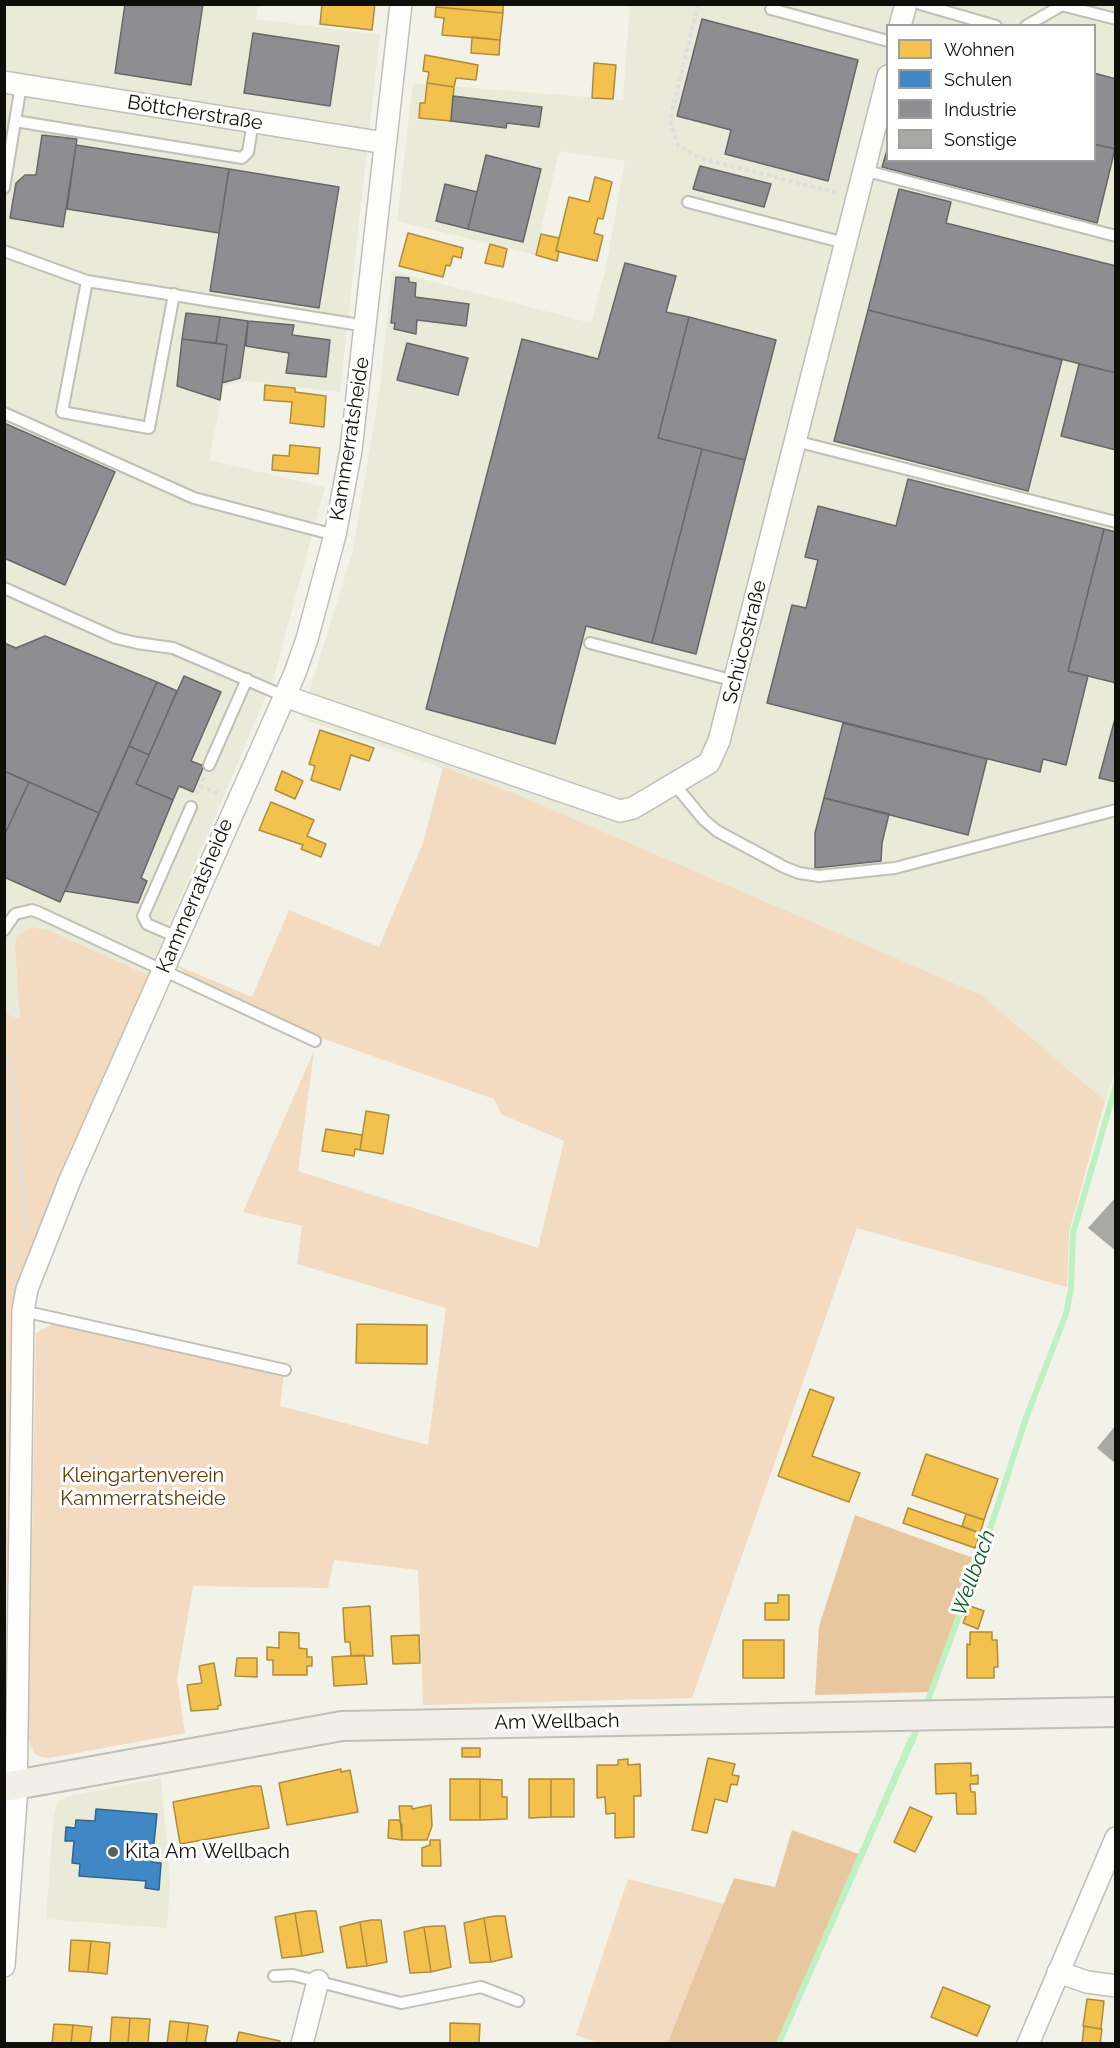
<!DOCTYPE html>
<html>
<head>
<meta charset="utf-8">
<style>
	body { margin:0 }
	#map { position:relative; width:1120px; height:2048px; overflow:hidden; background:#f2f2e8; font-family:Raleway,sans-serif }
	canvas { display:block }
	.frame { position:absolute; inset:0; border:6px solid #0f0f0a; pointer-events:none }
	.legend { position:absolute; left:886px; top:24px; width:210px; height:138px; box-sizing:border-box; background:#fff; border:2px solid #9f9f9d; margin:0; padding:8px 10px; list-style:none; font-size:18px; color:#0f0f0a }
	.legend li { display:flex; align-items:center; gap:12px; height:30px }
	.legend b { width:30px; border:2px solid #9f9f9d }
</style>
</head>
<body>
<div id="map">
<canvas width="1120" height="2048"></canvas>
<div class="frame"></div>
<ul class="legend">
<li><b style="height:16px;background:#f2c14e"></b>Wohnen</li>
<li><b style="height:16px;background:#3f88c5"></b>Schulen</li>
<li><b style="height:16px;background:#8d8d92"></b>Industrie</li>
<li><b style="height:16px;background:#a8a9a2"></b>Sonstige</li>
</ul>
</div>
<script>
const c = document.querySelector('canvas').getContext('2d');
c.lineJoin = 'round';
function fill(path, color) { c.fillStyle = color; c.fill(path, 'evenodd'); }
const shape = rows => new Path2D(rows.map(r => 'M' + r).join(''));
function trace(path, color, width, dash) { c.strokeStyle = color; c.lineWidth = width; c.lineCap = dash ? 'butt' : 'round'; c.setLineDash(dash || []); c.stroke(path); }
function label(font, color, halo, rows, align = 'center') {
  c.font = font + ' Raleway,sans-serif'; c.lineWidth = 6; c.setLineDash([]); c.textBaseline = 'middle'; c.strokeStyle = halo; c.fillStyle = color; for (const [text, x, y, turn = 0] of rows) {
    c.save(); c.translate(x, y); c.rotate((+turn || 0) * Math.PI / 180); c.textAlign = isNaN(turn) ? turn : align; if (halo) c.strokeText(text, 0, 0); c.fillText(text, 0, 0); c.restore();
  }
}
fill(shape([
	[4,5,258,5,256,19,380,35,340,392,245,381,224,386,209,460,325,487,274,677,148,975,40,928,15,948,20,1020,4,1013],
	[630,5,1115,5,1116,1070,1105,1101,980,995,523,797,301,718,352,554,380,389,392,271,591,323,605,272,625,161,559,151,535,255,397,221,413,83,623,100],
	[888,26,1094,26,1094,160,888,160],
	[161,1778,170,1884,167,1928,46,1919,54,1812,59,1801,69,1796]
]), '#eaead8');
fill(shape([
	[443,767,523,797,981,995,1105,1101,1069,1232,1067,1287,857,1228,692,1698,423,1705,418,1570,334,1560,328,1588,193,1586,177,1679,185,1733,49,1758,41,1757,34,1753,28,1739,36,1333,53,1324,284,1375,280,1406,428,1445,446,1308,297,1264,302,1226,243,1212,314,1051,298,1171,538,1248,564,1141,501,1114,494,1099,316,1036,186,974,176,965,252,997,289,910,379,947,423,843],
	[30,927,47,930,148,975,30,1257,15,1331,5,1639,4,1013,20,1019,15,948,16,938],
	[628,1879,725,1904,667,2043,599,2043,576,2035]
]), '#f2dbc0');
fill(shape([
	[855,1515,976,1559,929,1692,815,1695,819,1626],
	[792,1830,859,1854,776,2043,667,2044,734,1878,775,1887]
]), '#e9c79e');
fill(shape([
	[909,1737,917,1737,782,2043,776,2043]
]), '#bef0c2');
const homes = shape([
	[322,4,375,4,372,30,320,24,322,4],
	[436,4,503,4,503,13,436,7,436,4],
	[436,7,503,13,500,40,442,35,444,18,435,17,436,7],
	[472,37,500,40,499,55,471,53,472,37],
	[425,55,478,65,476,80,456,78,454,87,427,83,429,72,423,71,425,55],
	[594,63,616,65,613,99,592,98,594,63],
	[427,83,454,87,451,121,419,118,420,103,425,103,427,83],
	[595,177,612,182,603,219,598,218,594,233,603,236,597,261,556,251,569,197,589,202,595,177],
	[408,233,463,248,461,258,453,256,450,266,446,265,443,277,399,266,408,233],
	[541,234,559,238,556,251,559,251,557,261,536,255,541,234],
	[490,244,507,249,503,267,485,263,490,244],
	[265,385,295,388,295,392,326,396,324,427,290,423,292,402,264,400,265,385],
	[290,445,320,448,318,474,272,470,273,455,289,456,290,445],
	[320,730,374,748,369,761,351,755,340,790,311,780,315,766,309,764,320,730],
	[282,771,303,781,295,799,275,790,282,771],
	[271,802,314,820,307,836,326,844,321,857,301,849,303,845,259,830,271,802],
	[366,1111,389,1115,383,1154,360,1150,366,1111],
	[326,1129,362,1135,360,1150,355,1149,354,1156,322,1151,326,1129],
	[357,1324,427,1325,427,1364,356,1363,357,1324],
	[810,1389,834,1398,812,1456,860,1473,849,1502,778,1476,810,1389],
	[926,1454,998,1479,984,1520,912,1495,926,1454],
	[908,1508,980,1533,975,1548,903,1523,908,1508],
	[966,1514,984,1520,980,1533,962,1526,966,1514],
	[778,1595,789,1595,789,1620,765,1620,765,1603,778,1603,778,1595],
	[370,1606,373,1656,351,1656,350,1642,345,1642,343,1608,370,1606],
	[970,1606,984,1611,978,1629,963,1623,970,1606],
	[279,1632,299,1633,299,1648,307,1649,307,1657,312,1657,312,1666,307,1666,307,1675,273,1675,273,1660,267,1660,267,1647,279,1648,279,1632],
	[970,1632,992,1632,992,1640,997,1640,998,1667,994,1667,994,1678,967,1678,967,1644,970,1645,970,1632],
	[419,1635,420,1663,393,1664,391,1636,419,1635],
	[743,1640,784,1640,784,1678,743,1678,743,1640],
	[364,1655,367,1684,334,1686,332,1657,364,1655],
	[237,1658,257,1658,257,1677,235,1676,237,1658],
	[214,1663,221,1705,218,1706,218,1709,191,1711,187,1685,202,1683,199,1666,214,1663],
	[462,1748,480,1748,480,1757,462,1757,462,1748],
	[708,1758,735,1764,732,1775,739,1776,737,1785,731,1784,727,1802,715,1799,707,1833,692,1830,708,1758],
	[628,1759,628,1765,640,1764,641,1796,634,1796,634,1837,615,1838,615,1813,606,1814,605,1797,597,1798,597,1765,618,1765,618,1760,628,1759],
	[971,1763,971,1776,978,1775,978,1784,970,1784,971,1792,975,1792,976,1814,957,1814,956,1793,936,1794,935,1764,971,1763],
	[341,1769,341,1772,350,1770,358,1812,287,1825,279,1783,341,1769],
	[450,1779,480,1779,480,1820,450,1820,450,1779],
	[480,1779,502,1780,502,1797,507,1797,507,1819,480,1820,480,1779],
	[529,1779,551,1779,551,1817,529,1818,529,1779],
	[551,1779,574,1779,574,1817,551,1817,551,1779],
	[252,1786,261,1786,269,1828,180,1844,173,1802,252,1786],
	[431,1805,432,1826,427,1840,402,1840,399,1806,412,1806,412,1809,431,1805],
	[910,1807,932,1817,915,1852,894,1842,910,1807],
	[389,1820,399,1820,402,1825,402,1840,388,1838,389,1820],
	[430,1840,440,1840,441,1866,422,1866,422,1848,430,1845,430,1840],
	[307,1911,316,1911,323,1952,302,1956,295,1913,307,1911],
	[295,1913,302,1956,282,1958,275,1917,295,1913],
	[495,1916,505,1916,512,1957,491,1962,484,1918,495,1916],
	[484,1918,491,1962,470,1963,464,1923,484,1918],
	[371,1920,381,1920,387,1962,367,1966,360,1922,371,1920],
	[360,1922,367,1966,347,1968,340,1927,360,1922],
	[435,1926,445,1926,451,1967,431,1972,424,1927,435,1926],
	[424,1927,431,1972,410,1973,404,1932,424,1927],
	[71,1940,91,1941,88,1972,69,1971,71,1940],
	[91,1941,110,1943,107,1974,88,1972,91,1941],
	[943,1987,990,2006,977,2036,931,2017,943,1987],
	[1087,1999,1104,2001,1101,2029,1083,2026,1087,1999],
	[112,2017,130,2018,128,2044,110,2044,112,2017],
	[130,2018,150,2019,148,2044,128,2044,130,2018],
	[170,2021,189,2023,186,2044,167,2044,170,2021],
	[189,2023,208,2026,205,2044,186,2044,189,2023],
	[450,2023,480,2024,479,2044,450,2044,450,2023],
	[54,2024,73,2025,71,2044,52,2044,54,2024],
	[73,2025,92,2027,90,2044,71,2044,73,2025],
	[1084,2026,1102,2029,1100,2044,1082,2044,1084,2026],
	[239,2032,280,2041,279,2044,236,2044,239,2032]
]);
fill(homes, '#f2c14e');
trace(homes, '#ae8c3a', 1.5);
const schools = shape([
	[96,1809,157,1814,152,1862,161,1863,159,1890,145,1888,146,1881,79,1876,80,1864,72,1863,74,1841,65,1841,66,1827,75,1828,76,1820,95,1821,96,1809]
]);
fill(schools, '#3f88c5');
trace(schools, '#31648d', 1.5);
const industry = shape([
	[125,4,203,4,191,85,115,73,125,4],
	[702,19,858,60,828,181,725,154,731,130,677,116,702,19],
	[253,33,339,46,330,106,244,93,253,33],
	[1094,73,1116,79,1116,149,1094,144,1094,73],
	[453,96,542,107,539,127,507,123,506,128,451,121,453,96],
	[42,135,77,139,63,227,10,218,16,183,25,175,36,175,42,135],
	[1094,144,1115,149,1097,223,882,167,888,147,888,160,1094,160,1094,144],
	[76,145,229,169,219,233,67,209,76,145],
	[486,155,541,169,523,242,468,229,486,155],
	[700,166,771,184,764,207,693,189,700,166],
	[229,169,339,187,319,308,210,291,229,169],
	[445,184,477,192,468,229,436,221,445,184],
	[899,189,951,202,946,223,1116,266,1116,373,868,310,899,189],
	[625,263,676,276,666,312,689,317,658,438,702,449,652,643,586,626,555,744,426,709,522,339,598,359,625,263],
	[396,277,409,278,409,282,416,283,415,297,469,304,466,326,417,320,416,334,394,329,395,323,391,323,396,277],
	[868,310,1062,360,1028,491,834,441,868,310],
	[186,313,220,317,216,343,182,339,186,313],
	[220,317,248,321,240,378,222,383,227,345,216,343,220,317],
	[689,317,776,340,745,460,658,438,689,317],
	[248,321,294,325,292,335,330,340,326,377,286,373,289,353,246,346,248,321],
	[182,339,227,345,220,400,177,386,182,339],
	[407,343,468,358,458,395,397,380,407,343],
	[1079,364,1116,373,1116,450,1061,436,1079,364],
	[4,423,115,472,65,585,4,558,4,423],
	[702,449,745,460,696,654,652,643,702,449],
	[908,479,1104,529,1068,671,1088,676,1066,765,1043,759,1040,772,767,703,792,605,806,608,818,560,805,557,818,506,896,526,908,479],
	[1104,529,1116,532,1116,683,1068,671,1104,529],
	[45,636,157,682,99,813,4,771,4,643,16,648,45,636],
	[184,676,221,692,191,761,204,766,193,792,179,786,173,800,136,784,184,676],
	[157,682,177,691,149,755,129,746,157,682],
	[1116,715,1116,782,1099,778,1116,715],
	[843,723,987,759,968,835,824,798,843,723],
	[129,746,149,755,136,784,173,800,141,878,147,881,138,903,65,891,129,746],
	[4,771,29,782,4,836,4,771],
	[29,782,99,813,60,902,4,877,4,836,29,782],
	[824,798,889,814,882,843,881,861,815,868,815,833,824,798]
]);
fill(industry, '#8d8d92');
trace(industry, '#676769', 1.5);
trace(shape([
	[925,1708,980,1560,1026,1418,1066,1314,1071,1289,1073,1233,1116,1085],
	[911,1744,919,1723]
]), '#bef0c2', 6);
fill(shape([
	[1116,1197,1116,1251,1088,1228],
	[1116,1425,1116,1464,1097,1448]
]), '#a8a9a2');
const service = shape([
	[920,4,996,26],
	[1065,6,1116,19],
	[771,9,888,41],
	[1026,26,1064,4],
	[15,121,242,158,248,152,253,122],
	[863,170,1116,236],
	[4,188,21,85],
	[688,202,845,243],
	[4,251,87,281,366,326],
	[87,281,62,412,149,428,174,294],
	[4,413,194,498,335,535],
	[795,441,1116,522],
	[4,588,116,638,137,643,173,648,284,696],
	[590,643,735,681],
	[209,765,247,679],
	[675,785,704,820,717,831,784,867,799,873,819,876,895,868,1116,810],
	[4,930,15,914,32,910,40,913,315,1041],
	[177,937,147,924,143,916,191,807],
	[23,1311,285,1370],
	[274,1976,293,1975,401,2003,481,1987,518,2001]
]);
const minor = shape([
	[900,26,906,4],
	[4,82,385,143],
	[284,696,620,811,633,808,709,763,719,741,888,76],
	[4,1966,16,1801,23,1311,27,1289,70,1180,295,673,307,639,335,535,351,450,401,4],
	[1058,1972,1087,1982,1116,1986],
	[302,2044,318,1981],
	[1028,2044,1116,1838]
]);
const secondary = shape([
	[4,1787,342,1726,1116,1712]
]);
trace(service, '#bfbfb8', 14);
trace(minor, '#bfbfb8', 24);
trace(secondary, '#bfbfb8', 32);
trace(shape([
	[698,4,670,120,678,145,699,158,838,193],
	[200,786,222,795],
	[196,795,204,777],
	[4,1050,14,1074,26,1232],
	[4,1268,16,1268]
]), '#dededc', 4, [4.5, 3]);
trace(service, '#fdfdfc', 10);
trace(minor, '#fdfdfc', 21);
trace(secondary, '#f2efe9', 28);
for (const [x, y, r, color] of [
	[113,1852,6,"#5e5e58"]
]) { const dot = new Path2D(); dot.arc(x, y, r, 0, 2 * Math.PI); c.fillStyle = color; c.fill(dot); trace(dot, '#fff', 2); }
label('20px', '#0f0f0a', '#fff', [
	["Böttcherstraße",195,113,9],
	["Kammerratsheide",350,439,-81],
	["Schücostraße",745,642,-76],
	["Kammerratsheide",195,896,-67],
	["Am Wellbach",557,1722,-1]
]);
label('20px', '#623a01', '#fff', [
	["Kleingartenverein",143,1476],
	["Kammerratsheide",143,1499]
]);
label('20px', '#0f0f0a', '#fff', [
	["Kita Am Wellbach",125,1852]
], 'left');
label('italic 21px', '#0a5a24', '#fff', [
	["Wellbach",974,1573,-70]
]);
</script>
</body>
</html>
